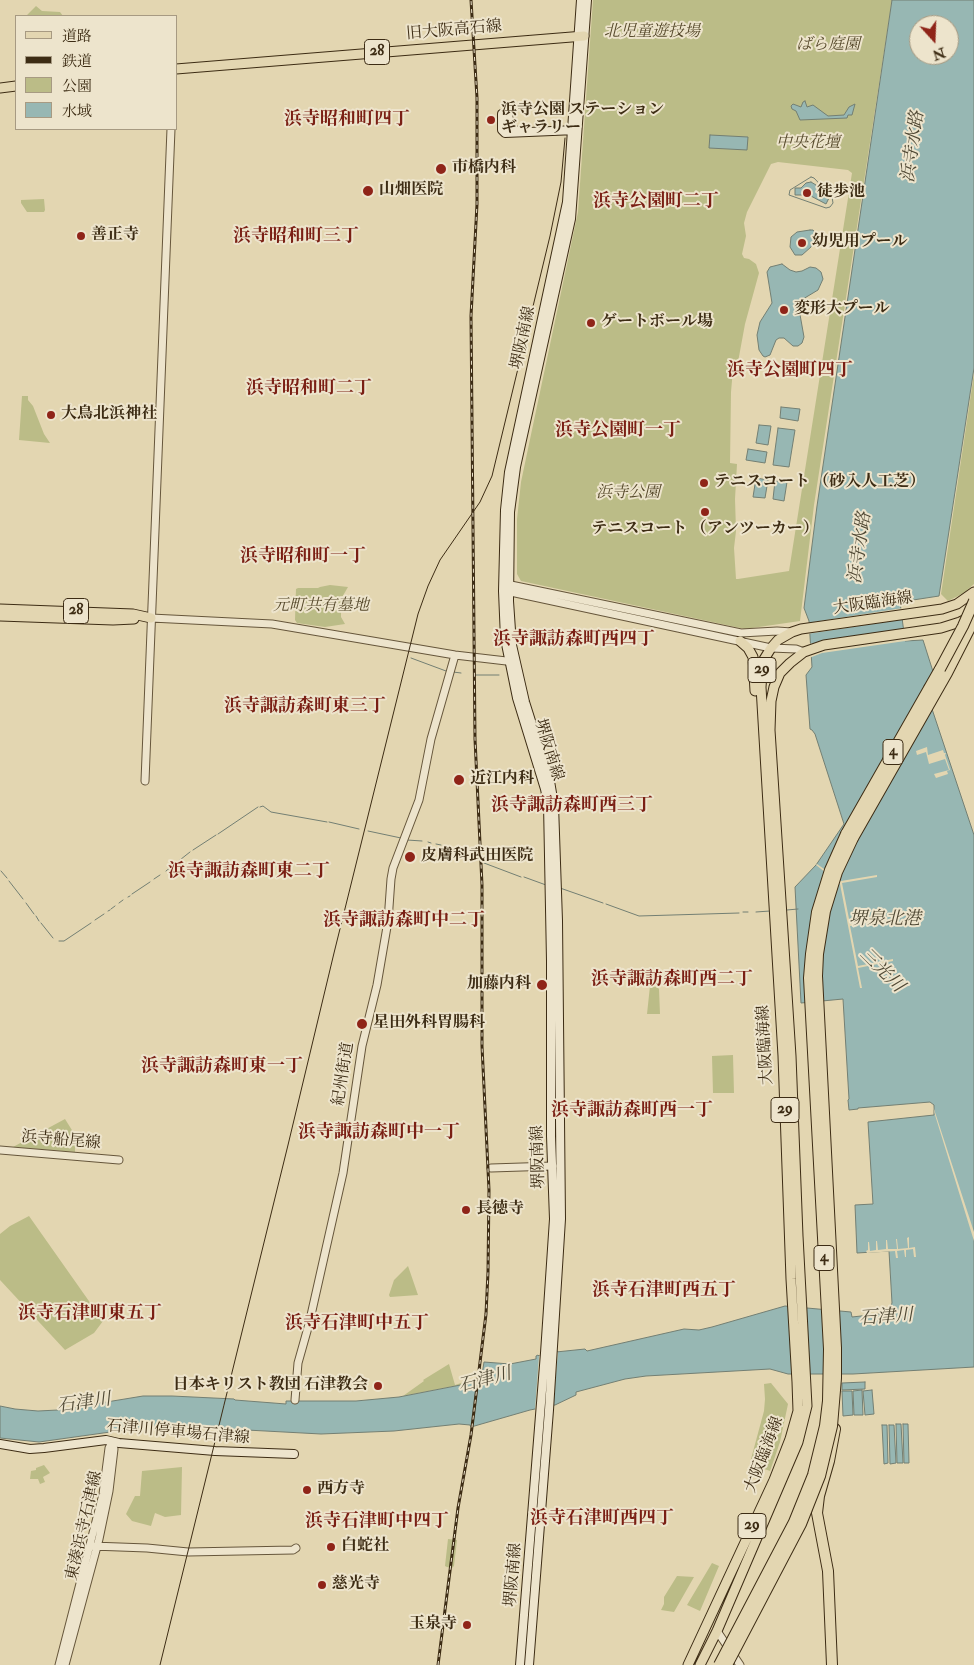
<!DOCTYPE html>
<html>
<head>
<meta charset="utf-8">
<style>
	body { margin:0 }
	#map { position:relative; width:974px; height:1665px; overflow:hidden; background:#e3d6b1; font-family:"IM FELL Double Pica","Noto Serif JP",serif }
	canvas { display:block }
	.legend { position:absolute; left:15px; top:15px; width:162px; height:115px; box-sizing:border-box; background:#ede4cc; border:1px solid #a79a82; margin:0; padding:6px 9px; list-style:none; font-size:15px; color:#3d2c14 }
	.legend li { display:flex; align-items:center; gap:10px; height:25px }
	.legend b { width:25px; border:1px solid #a79a82 }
	.north { position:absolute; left:909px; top:15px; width:50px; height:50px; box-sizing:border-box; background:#ede4cc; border:1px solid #a79a82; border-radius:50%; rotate:160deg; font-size:14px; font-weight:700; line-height:20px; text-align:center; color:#3d2c14 }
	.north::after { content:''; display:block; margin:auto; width:18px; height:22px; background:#8f2418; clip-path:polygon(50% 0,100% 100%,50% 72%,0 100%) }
</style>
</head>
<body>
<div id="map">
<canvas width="974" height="1665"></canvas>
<ul class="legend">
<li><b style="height:6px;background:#e3d6b1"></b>道路</li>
<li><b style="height:6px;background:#3d2c14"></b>鉄道</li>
<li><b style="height:14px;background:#bbbc87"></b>公園</li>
<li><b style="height:14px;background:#97b7b3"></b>水域</li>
</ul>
<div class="north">N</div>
</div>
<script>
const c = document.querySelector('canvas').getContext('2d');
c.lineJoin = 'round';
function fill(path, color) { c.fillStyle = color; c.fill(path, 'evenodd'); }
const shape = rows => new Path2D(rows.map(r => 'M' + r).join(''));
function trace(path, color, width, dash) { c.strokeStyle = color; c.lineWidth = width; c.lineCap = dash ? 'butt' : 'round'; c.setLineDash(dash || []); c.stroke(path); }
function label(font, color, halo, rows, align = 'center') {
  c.font = font + ' "IM FELL Double Pica","Noto Serif JP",serif'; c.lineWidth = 4; c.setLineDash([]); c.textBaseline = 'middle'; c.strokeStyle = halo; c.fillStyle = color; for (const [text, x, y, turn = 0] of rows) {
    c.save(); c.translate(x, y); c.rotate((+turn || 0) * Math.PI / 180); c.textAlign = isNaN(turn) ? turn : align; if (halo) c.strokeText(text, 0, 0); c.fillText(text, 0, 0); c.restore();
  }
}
fill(shape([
	[593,0,892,0,814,505,800,621,745,629,521,581,517,574,517,519,521,482,578,212],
	[778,162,848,170,852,173,789,571,738,579,736,579,734,548,736,531,735,499,737,464,730,463,731,392,733,369,735,362,738,362,745,324,759,273,756,264,749,259,744,258,742,254,746,236,744,223,747,212,771,164],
	[36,6,42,11,60,12,63,16,26,16],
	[44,199,45,210,44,212,27,212,21,203,21,200],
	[974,374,974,584,964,593,948,601,941,594],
	[22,396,28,396,28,400,33,406,44,434,50,443,19,440],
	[330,585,348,587,341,599,341,617,345,624,325,627,297,623,295,620,296,589,298,588,318,588,320,587],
	[650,986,657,987,659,989,660,1014,647,1014],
	[733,1055,734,1093,713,1093,712,1056],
	[65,1119,75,1135,75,1152,13,1147],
	[29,1216,103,1321,94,1333,65,1350,0,1280,0,1234,10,1226],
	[408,1266,418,1295,390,1297,389,1295,394,1280],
	[449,1364,455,1385,464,1382,466,1378,465,1384,403,1396,424,1381,423,1380],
	[771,1383,788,1404,780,1442,770,1471,756,1466,757,1461,751,1459,764,1411,765,1399,764,1384],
	[44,1465,50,1473,43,1477,45,1482,40,1484,38,1479,30,1479,31,1471,36,1470,36,1468],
	[182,1467,181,1515,165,1517,155,1513,151,1526,132,1521,126,1514,135,1496,140,1496,142,1471],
	[448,1539,457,1540,454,1566,452,1568,447,1567,445,1566],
	[712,1563,719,1566,700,1611,687,1605],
	[677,1576,694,1577,674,1612,661,1610,664,1604,664,1597]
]), '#bbbc87');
const water = shape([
	[892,0,974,0,974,368,939,596,900,602,905,641,923,640,936,681,924,685,974,835,974,1367,853,1374,788,1374,770,1369,646,1376,625,1379,576,1392,576,1395,555,1405,530,1410,471,1427,470,1425,459,1424,394,1431,321,1434,191,1427,146,1427,39,1442,0,1438,0,1406,15,1409,38,1411,58,1410,143,1396,172,1396,234,1399,235,1400,286,1404,286,1401,356,1401,399,1397,481,1381,484,1362,510,1364,536,1359,536,1356,538,1355,539,1356,556,1352,585,1349,587,1351,684,1329,699,1330,712,1327,785,1306,851,1312,852,1317,888,1313,892,1303,889,1251,857,1253,855,1205,873,1204,868,1122,934,1115,934,1105,930,1102,858,1108,858,1109,849,1110,848,1100,849,1099,843,999,801,1003,795,887,816,865,844,824,815,734,812,730,810,729,806,675,812,667,809,621,804,608,817,506,892,0],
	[919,25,949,25,949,55,919,55,919,25],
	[805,101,807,107,813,105,828,116,844,115,849,107,855,104,852,115,848,115,847,118,800,120,796,111,792,109,791,106,793,104,801,107,803,102,805,101],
	[710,135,748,137,747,150,709,148,710,135],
	[811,182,816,185,819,192,829,198,826,204,809,195,795,195,795,188,801,188,806,183,811,182],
	[810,230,813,230,816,234,811,247,802,255,795,255,790,247,791,237,797,232,810,230],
	[782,264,790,270,796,272,802,271,810,267,816,268,821,272,823,279,818,290,803,299,799,304,799,309,804,337,802,343,798,346,793,346,784,338,779,338,776,340,770,355,765,357,763,356,759,350,757,335,760,322,772,303,767,272,770,267,782,264],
	[781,407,800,409,798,421,780,418,781,407],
	[759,425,771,426,768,445,756,443,759,425],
	[778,428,795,430,789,467,773,465,778,428],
	[748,449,767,452,765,463,746,460,748,449],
	[756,478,768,480,765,498,753,497,756,478],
	[775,481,787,482,784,501,773,499,775,481],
	[865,1382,865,1389,842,1390,842,1383,865,1382],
	[862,1390,863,1415,854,1415,853,1391,862,1390],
	[872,1390,874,1414,865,1415,863,1391,872,1390],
	[842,1391,852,1391,853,1415,843,1416,842,1391],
	[896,1424,901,1424,903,1463,897,1463,896,1424],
	[903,1424,908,1424,909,1463,904,1463,903,1424],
	[882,1425,887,1425,888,1463,884,1464,882,1425],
	[889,1425,894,1425,896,1463,890,1464,889,1425]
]);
fill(water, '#97b7b3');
trace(water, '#737f73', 1);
fill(shape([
	[903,608,905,619,807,634,807,623],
	[906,629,907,639,912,638,912,640,822,653,809,658,808,644],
	[927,747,928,755,943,750,944,753,946,753,945,755,950,770,947,771,948,774,936,778,934,774,949,770,945,759,929,764,926,752,917,755,916,751],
	[817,864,841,881,877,875,877,877,842,883,850,924,885,917,885,919,850,926,858,966,893,959,893,961,858,968,862,988,860,988,840,884,816,865],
	[933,1106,974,1232,974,1241,935,1115],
	[909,1237,909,1248,915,1247,916,1257,914,1257,913,1249,906,1250,906,1257,905,1257,904,1250,897,1251,898,1258,896,1258,895,1251,867,1253,866,1251,868,1250,868,1242,869,1242,870,1251,876,1250,876,1241,877,1241,878,1250,886,1249,886,1240,887,1240,888,1249,897,1249,896,1239,897,1239,898,1249,908,1248,907,1238],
	[558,1352,553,1406,535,1410,539,1356]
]), '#e3d6b1');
trace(shape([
	[811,177,814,178,832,197,833,203,830,207,826,208,789,195,790,190,811,177],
	[411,658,446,671],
	[453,672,461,673],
	[475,675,499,675],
	[260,807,263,806,271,812,327,822],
	[329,822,359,829],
	[368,831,401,838],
	[218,834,258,807],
	[407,840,422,841],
	[428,842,431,843],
	[436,844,441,845],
	[443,846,462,855],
	[193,850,216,835],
	[484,863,521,877],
	[1,871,7,878],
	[166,871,190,852],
	[524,877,546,885],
	[154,879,160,875],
	[9,881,23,899],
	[560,888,603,903],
	[132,894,150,882],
	[128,897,130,896],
	[26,903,34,914],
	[119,903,123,900],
	[606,904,639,916,739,913],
	[111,909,115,906],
	[787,910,798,909],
	[108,911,110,910],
	[743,912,748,912],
	[756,912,770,911],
	[36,916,39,921],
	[95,920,104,914],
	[41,923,53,938],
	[59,941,64,941,91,923]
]), '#737f73', 1);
const tertiary = shape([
	[506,584,741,633,777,631,792,632],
	[506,591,771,648,796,649,804,652],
	[151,618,272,624,455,655,515,662],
	[145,781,171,129],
	[0,1150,119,1160],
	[491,1168,553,1166],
	[295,1400,298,1363,309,1324,343,1173,362,1046,377,985,388,921,391,879,393,868,419,800,431,739,455,655],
	[92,1546,147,1548,188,1552,293,1550,296,1548],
	[717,1631,740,1665],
	[59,1665,103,1494,109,1448,112,1442],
	[65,1665,99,1539,109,1491,114,1449,112,1442]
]);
const secondary = shape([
	[519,131,513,130,510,126,508,113,502,114,502,130,505,133,576,130],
	[0,1444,30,1449,44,1448,106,1440,119,1443,215,1451,294,1454],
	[520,1665,545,1353,554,1219,551,1136,551,961,548,804,545,789,517,698,505,639,503,591,505,510,509,472,567,202,581,0],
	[529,1665,549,1410,561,1219,558,921,554,805,550,781,525,702,512,645,509,601,510,512,516,467,571,219,587,0]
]);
const primary = shape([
	[176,69,584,36],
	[0,88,16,86],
	[0,609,133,614,151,618],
	[0,616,113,620,134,619],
	[740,641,748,648,753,657,755,691],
	[688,1665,774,1480,790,1439,798,1411,797,1382,791,1279,783,1056,761,687,763,661,771,648,778,640,792,632,801,629,942,609,957,604,974,592],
	[700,1665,717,1631,798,1442,807,1406,798,1236,791,1056,770,730,771,701,774,687,780,673,790,663,804,652,824,645,941,628,960,622,974,615]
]);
const motorway = shape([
	[846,834,940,669],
	[853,838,947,673,974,620],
	[832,1665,828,1571,817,1513,819,1496,829,1461,835,1429]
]);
trace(tertiary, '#66563b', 9);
trace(secondary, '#3d2c14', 10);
trace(primary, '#3d2c14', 11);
trace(motorway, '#3d2c14', 12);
trace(tertiary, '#ede4cc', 7);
trace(secondary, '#ede4cc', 8);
trace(primary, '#e3d6b1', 9);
trace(motorway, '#e3d6b1', 10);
trace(shape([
	[160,1665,288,1145,334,953,418,614,428,586,440,560,480,502,492,476,550,236,561,182,565,138]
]), '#3d2c14', 1);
const rail = shape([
	[438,1665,458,1508,471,1435,486,1314,488,1272,489,1190,482,1046,482,885,475,739,471,316,477,204,477,98,471,0]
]);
trace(rail, '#3d2c14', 3);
trace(rail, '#ede4cc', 1, [4]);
const motorwayBridge = shape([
	[940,669,963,626,974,601],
	[719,1665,794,1522,813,1475,825,1426,828,1401,829,1349,809,978,811,954,817,912,830,870,846,834],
	[727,1665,801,1524,820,1476,832,1426,836,1378,836,1348,817,976,818,954,825,911,837,872,853,838]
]);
trace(motorwayBridge, '#3d2c14', 12, []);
trace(motorwayBridge, '#e3d6b1', 10);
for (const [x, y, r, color] of [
	[491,120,5,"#8f2418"],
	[441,169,6,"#8f2418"],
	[368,191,6,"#8f2418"],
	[807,193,5,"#8f2418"],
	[81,236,5,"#8f2418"],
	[802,243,5,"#8f2418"],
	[784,310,5,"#8f2418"],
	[591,323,5,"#8f2418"],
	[51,415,5,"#8f2418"],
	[704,483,5,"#8f2418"],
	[705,512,5,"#8f2418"],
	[459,780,6,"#8f2418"],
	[410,857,6,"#8f2418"],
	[542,985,6,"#8f2418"],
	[362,1024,6,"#8f2418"],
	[466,1210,5,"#8f2418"],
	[378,1386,5,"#8f2418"],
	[307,1490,5,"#8f2418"],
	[331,1547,5,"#8f2418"],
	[322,1585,5,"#8f2418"],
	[467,1625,5,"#8f2418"]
]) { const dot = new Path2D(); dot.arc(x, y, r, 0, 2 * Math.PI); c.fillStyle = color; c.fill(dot); trace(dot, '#ede4cc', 2); }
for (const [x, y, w] of [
	[377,52,25],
	[76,611,25],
	[762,670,28],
	[893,752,20],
	[785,1110,28],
	[824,1258,20],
	[752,1526,28]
]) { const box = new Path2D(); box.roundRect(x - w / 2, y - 12.5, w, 25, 4); c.fillStyle = '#ede4cc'; c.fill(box); trace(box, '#3d2c14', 1); }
label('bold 15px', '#3d2c14', null, [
	["28",377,52],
	["28",76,611],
	["29",762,670],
	["4",893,752],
	["29",785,1110],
	["4",824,1258],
	["29",752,1526]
]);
label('16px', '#3d2c14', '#ede4cc', [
	["旧大阪高石線",454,31,-5],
	["堺阪南線",524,338,-78],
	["大阪臨海線",873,604,-8],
	["堺阪南線",548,750,73],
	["大阪臨海線",766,1045,-93],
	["紀州街道",344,1074,-81],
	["浜寺船尾線",61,1141,5],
	["堺阪南線",539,1157,-92],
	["石津川停車場石津線",178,1433,5],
	["大阪臨海線",765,1455,-69],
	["東湊浜寺石津線",85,1526,-77],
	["堺阪南線",514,1575,-85]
]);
label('italic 16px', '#56492b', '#ede4cc', [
	["北児童遊技場",652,33],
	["ばら庭園",828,46],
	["中央花壇",808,144],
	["浜寺公園",628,494],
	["元町共有墓地",321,607]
]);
label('bold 16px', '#3d2c14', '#ede4cc', [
	["浜寺公園 ステーション",501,111],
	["ギャラリー",501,129],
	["市橋内科",452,169],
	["山畑医院",379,191],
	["徒歩池",817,193],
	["善正寺",91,236],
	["幼児用プール",812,243],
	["変形大プール",794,310],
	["ゲートボール場",601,323],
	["大鳥北浜神社",61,415],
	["テニスコート （砂入人工芝）",714,483],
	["テニスコート （アンツーカー）",705,530,"center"],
	["近江内科",470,780],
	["皮膚科武田医院",421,857],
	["加藤内科",531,985,"right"],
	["星田外科胃腸科",373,1024],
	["長徳寺",476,1210],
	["日本キリスト教団 石津教会",368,1386,"right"],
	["西方寺",317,1490],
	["白蛇社",341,1547],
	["慈光寺",332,1585],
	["玉泉寺",457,1625,"right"]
], 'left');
label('bold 18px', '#7a1f14', '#ede4cc', [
	["浜寺昭和町四丁",347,120],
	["浜寺公園町二丁",656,202],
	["浜寺昭和町三丁",296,237],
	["浜寺公園町四丁",790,371],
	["浜寺昭和町二丁",309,389],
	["浜寺公園町一丁",618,431],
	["浜寺昭和町一丁",303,557],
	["浜寺諏訪森町西四丁",574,640],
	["浜寺諏訪森町東三丁",305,707],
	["浜寺諏訪森町西三丁",572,806],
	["浜寺諏訪森町東二丁",249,872],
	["浜寺諏訪森町中二丁",404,921],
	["浜寺諏訪森町西二丁",672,980],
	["浜寺諏訪森町東一丁",222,1067],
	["浜寺諏訪森町西一丁",632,1111],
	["浜寺諏訪森町中一丁",379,1133],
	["浜寺石津町西五丁",664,1291],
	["浜寺石津町東五丁",90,1314],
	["浜寺石津町中五丁",357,1324],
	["浜寺石津町西四丁",602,1519],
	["浜寺石津町中四丁",377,1522]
]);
label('italic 18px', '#4f4834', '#ede4cc', [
	["浜寺水路",914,147,-82],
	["浜寺水路",861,548,-82],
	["堺泉北港",885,920],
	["三光川",881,971,45],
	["石津川",886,1318,-4],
	["石津川",485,1381,-15],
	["石津川",84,1404,-8]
]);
</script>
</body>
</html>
